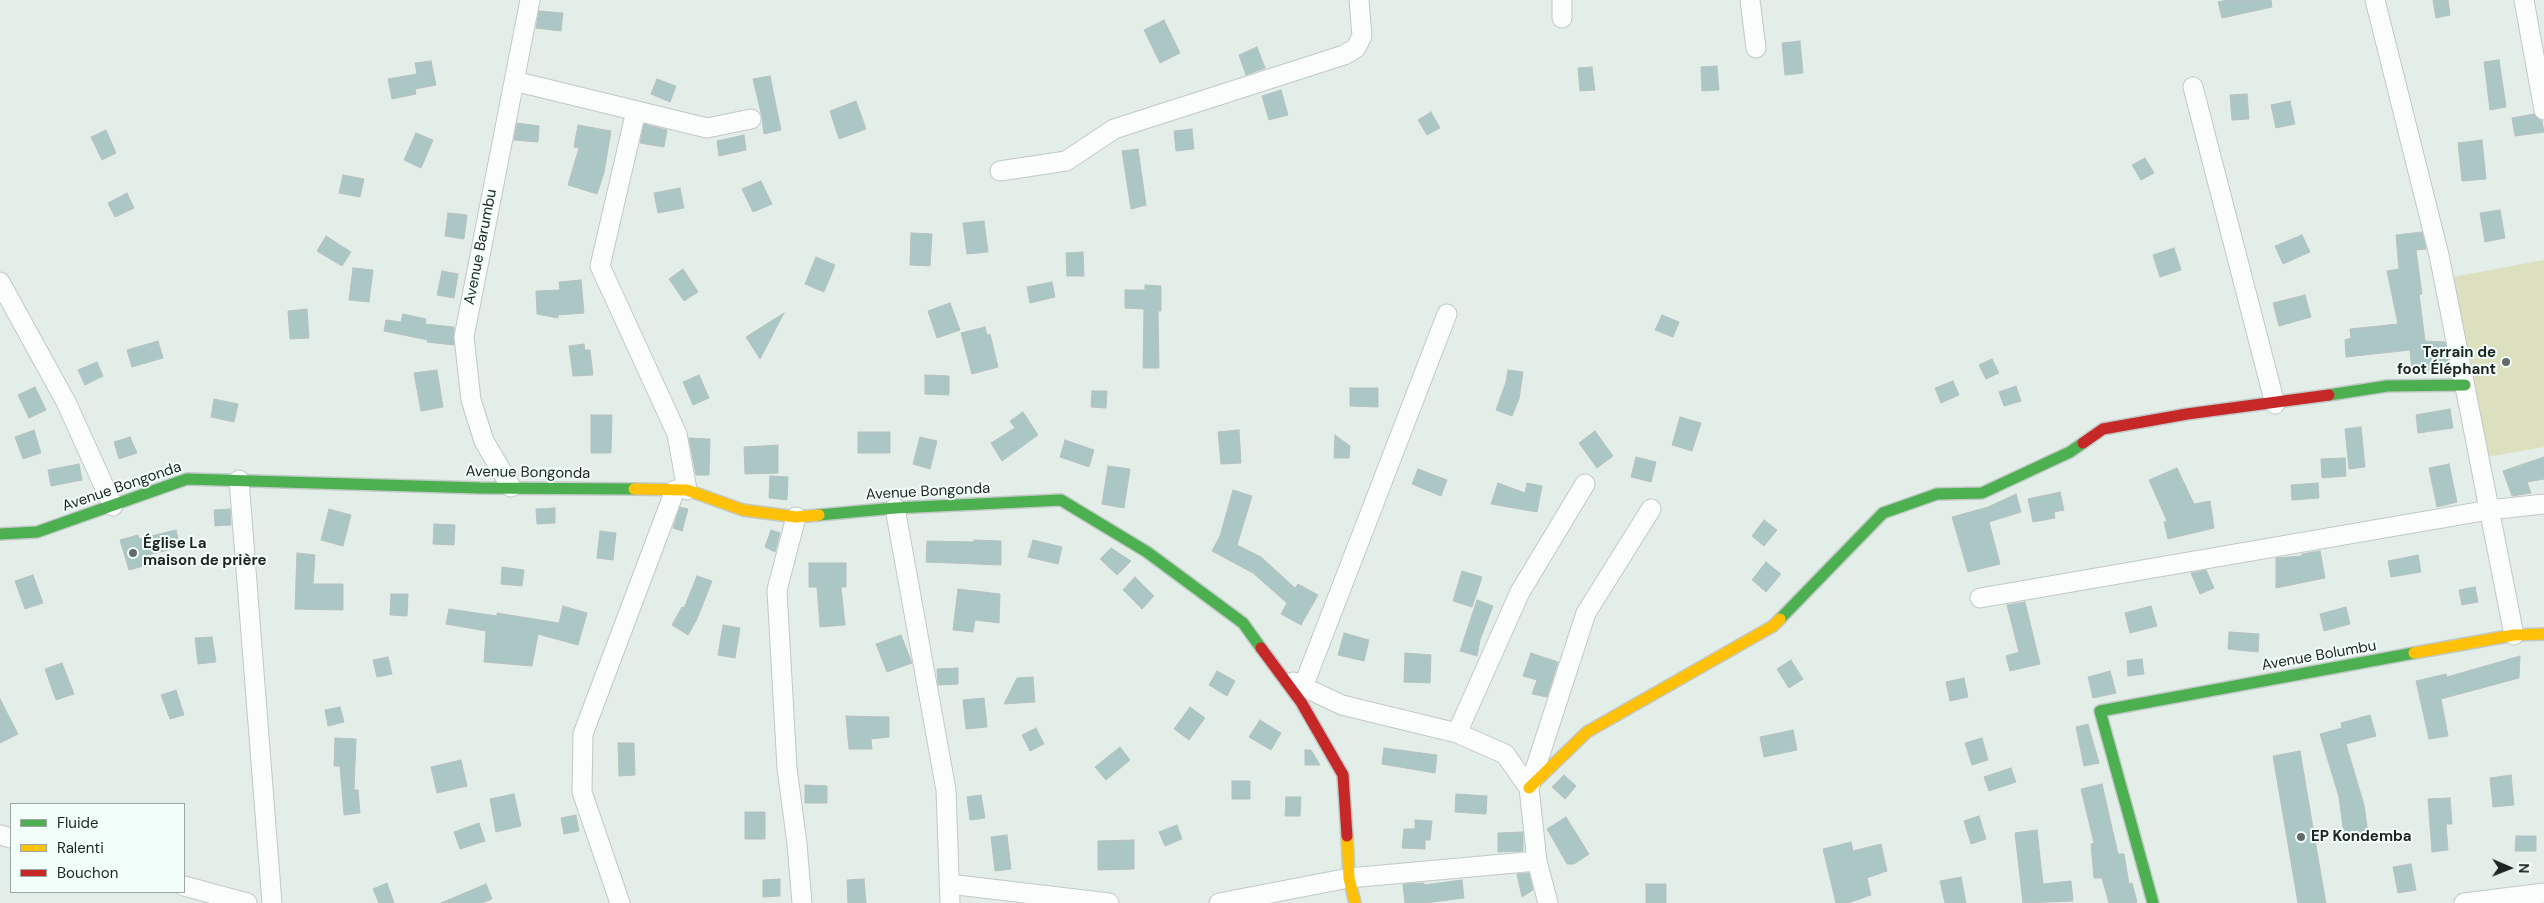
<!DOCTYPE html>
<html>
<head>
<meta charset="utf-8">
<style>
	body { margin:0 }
	#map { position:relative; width:2544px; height:903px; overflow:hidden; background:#e3eee9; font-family:"DM Sans",sans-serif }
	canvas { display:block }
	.legend { position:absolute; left:10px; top:803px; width:175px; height:90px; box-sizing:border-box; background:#f1fef9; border:1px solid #9ca7a3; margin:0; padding:6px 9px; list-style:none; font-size:15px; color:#1d2421 }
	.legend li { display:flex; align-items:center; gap:10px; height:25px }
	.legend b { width:25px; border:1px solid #9ca7a3 }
	.north { position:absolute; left:2484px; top:843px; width:50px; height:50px; -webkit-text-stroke:4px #f1fef9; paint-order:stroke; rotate:91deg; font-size:14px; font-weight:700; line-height:20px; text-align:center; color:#1d2421 }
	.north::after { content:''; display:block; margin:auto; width:18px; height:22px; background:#1d2421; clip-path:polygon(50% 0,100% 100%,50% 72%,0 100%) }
</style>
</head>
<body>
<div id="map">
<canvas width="2544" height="903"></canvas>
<ul class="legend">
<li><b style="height:6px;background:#4caf50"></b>Fluide</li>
<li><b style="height:6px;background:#ffc107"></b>Ralenti</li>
<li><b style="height:6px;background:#c62828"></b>Bouchon</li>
</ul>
<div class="north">N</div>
</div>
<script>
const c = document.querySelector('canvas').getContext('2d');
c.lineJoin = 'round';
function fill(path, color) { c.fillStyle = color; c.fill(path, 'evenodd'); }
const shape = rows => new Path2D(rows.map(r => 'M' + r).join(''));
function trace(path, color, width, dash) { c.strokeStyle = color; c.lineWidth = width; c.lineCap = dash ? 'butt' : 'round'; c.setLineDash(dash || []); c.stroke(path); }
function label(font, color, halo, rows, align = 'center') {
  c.font = font + ' "DM Sans",sans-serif'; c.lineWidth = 4; c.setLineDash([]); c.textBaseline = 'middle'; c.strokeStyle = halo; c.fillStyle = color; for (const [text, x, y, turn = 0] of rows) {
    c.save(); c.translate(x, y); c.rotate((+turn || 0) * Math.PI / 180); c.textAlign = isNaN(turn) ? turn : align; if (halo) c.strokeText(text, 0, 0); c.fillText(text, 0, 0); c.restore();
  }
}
fill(shape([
	[2544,260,2544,447,2486,457,2453,277]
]), '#dde0bf');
const building = shape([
	[2227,0,2271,0,2272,7,2222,18,2218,2,2227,0],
	[2433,0,2448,0,2450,15,2436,18,2433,0],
	[539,11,563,13,561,31,536,28,539,11],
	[1164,20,1180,53,1160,63,1144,30,1164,20],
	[1800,41,1803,73,1785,75,1782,43,1800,41],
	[1257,47,1265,68,1246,75,1239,55,1257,47],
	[2499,60,2506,107,2490,110,2484,62,2499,60],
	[431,61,436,85,415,89,416,94,392,99,388,79,417,74,415,63,431,61],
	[1717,66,1719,90,1702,91,1701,67,1717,66],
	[1592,67,1595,90,1580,91,1578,68,1592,67],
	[770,76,781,130,764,134,762,117,753,79,770,76],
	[657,79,676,86,670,102,651,94,657,79],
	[1281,90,1288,115,1269,120,1262,96,1281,90],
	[2247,94,2249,119,2232,120,2230,95,2247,94],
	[856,101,866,129,839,139,830,111,856,101],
	[2290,101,2295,124,2276,128,2271,105,2290,101],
	[1431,112,1440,128,1427,135,1418,120,1431,112],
	[2534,114,2542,121,2544,132,2515,136,2512,118,2534,114],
	[517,123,539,126,538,142,514,140,517,123],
	[644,124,667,130,664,147,640,143,644,124],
	[578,125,611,131,604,173,597,194,568,185,579,148,574,147,578,125],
	[1192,129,1194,149,1176,151,1174,131,1192,129],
	[106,130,116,153,102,160,91,137,106,130],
	[416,133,433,140,421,168,404,160,416,133],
	[744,135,746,150,719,156,717,141,744,135],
	[2482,140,2486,179,2462,181,2458,143,2482,140],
	[1138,149,1146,205,1131,209,1122,151,1138,149],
	[2145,158,2154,173,2141,180,2132,165,2145,158],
	[343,175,364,179,360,197,339,193,343,175],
	[761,181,772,204,753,212,742,189,761,181],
	[680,188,684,208,658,213,654,193,680,188],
	[127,193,134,208,115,217,108,203,127,193],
	[2500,210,2505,238,2485,242,2480,213,2500,210],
	[448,213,467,215,464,239,445,236,448,213],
	[984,221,988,252,967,254,963,223,984,221],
	[2422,232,2426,249,2416,250,2422,294,2419,294,2425,341,2445,342,2449,364,2429,363,2430,370,2412,371,2410,350,2346,357,2345,340,2351,338,2350,329,2398,324,2387,271,2399,269,2396,235,2422,232],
	[911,233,932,234,930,266,910,265,911,233],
	[2302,235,2310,252,2283,264,2275,246,2302,235],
	[326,236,351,252,342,266,317,251,326,236],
	[2174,248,2181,270,2160,277,2153,255,2174,248],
	[1083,252,1084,276,1067,276,1066,253,1083,252],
	[816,257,835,265,824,292,805,284,816,257],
	[353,268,373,270,369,302,349,300,353,268],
	[683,269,698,292,684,301,669,279,683,269],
	[442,271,458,274,454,298,437,295,442,271],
	[581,280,584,313,558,315,558,318,537,314,536,291,560,290,559,282,581,280],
	[1052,282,1055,297,1030,303,1027,287,1052,282],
	[1145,285,1161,286,1161,311,1158,311,1159,368,1143,368,1144,309,1125,308,1125,290,1145,290,1145,285],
	[2305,295,2311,317,2279,326,2273,303,2305,295],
	[950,303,960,330,937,338,928,311,950,303],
	[307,309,309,338,290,339,288,311,307,309],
	[784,313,760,359,746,337,784,313],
	[403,314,426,319,425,324,454,327,454,345,427,342,428,340,384,331,386,320,401,322,403,314],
	[1662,315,1679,322,1673,337,1655,330,1662,315],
	[985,327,987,335,990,334,998,367,972,374,961,333,985,327],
	[158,341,163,358,132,367,127,350,158,341],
	[584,344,585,350,590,350,593,375,573,376,569,346,584,344],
	[1992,359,1999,373,1986,379,1979,365,1992,359],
	[97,362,103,376,85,385,78,370,97,362],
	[437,370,443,407,421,411,414,373,437,370],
	[1508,370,1523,372,1519,399,1512,416,1496,410,1506,382,1508,370],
	[699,375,709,398,693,405,683,382,699,375],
	[925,375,949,376,949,395,925,394,925,375],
	[1953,381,1959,395,1941,403,1935,388,1953,381],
	[2016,386,2021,401,2004,406,1999,392,2016,386],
	[35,387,46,410,29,418,18,395,35,387],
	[1350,388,1378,388,1378,407,1350,406,1350,388],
	[1092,391,1107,391,1106,408,1091,407,1092,391],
	[214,399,238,404,234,422,211,417,214,399],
	[2450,409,2453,428,2418,433,2416,415,2450,409],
	[1023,412,1038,435,1002,461,991,443,1015,428,1010,421,1023,412],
	[591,415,612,415,611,453,591,453,591,415],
	[1680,417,1701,423,1692,451,1672,445,1680,417],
	[2361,427,2365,467,2349,469,2345,429,2361,427],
	[34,430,41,453,23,459,15,437,34,430],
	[1239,430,1241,463,1221,464,1218,432,1239,430],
	[1595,431,1613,456,1597,468,1579,443,1595,431],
	[858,432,890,432,890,453,858,453,858,432],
	[1335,435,1350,446,1349,458,1334,458,1335,435],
	[130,437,137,453,119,459,114,442,130,437],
	[920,437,937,441,930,469,913,464,920,437],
	[689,438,710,439,709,475,696,475,689,438],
	[1065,440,1094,450,1089,467,1060,457,1065,440],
	[778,445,778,473,745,474,744,447,778,445],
	[1636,457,1656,462,1651,482,1631,477,1636,457],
	[2544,457,2544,479,2527,482,2531,493,2512,496,2503,471,2544,457],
	[2345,458,2346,476,2322,478,2321,459,2345,458],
	[79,464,82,480,51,486,48,470,79,464],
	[2449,464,2457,502,2437,507,2429,468,2449,464],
	[1108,466,1130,469,1124,508,1102,504,1108,466],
	[2177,468,2194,504,2210,501,2214,528,2168,539,2164,522,2167,521,2149,480,2177,468],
	[1418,469,1447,480,1441,496,1412,484,1418,469],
	[770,476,788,477,787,500,769,498,770,476],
	[1498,483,1525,493,1527,483,1542,486,1537,512,1491,504,1498,483],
	[2318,483,2319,498,2292,500,2291,485,2318,483],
	[1233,490,1252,496,1237,545,1261,557,1295,588,1298,584,1318,595,1301,625,1281,614,1287,603,1253,573,1212,551,1220,536,1233,490],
	[2060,492,2064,510,2054,512,2055,518,2033,522,2028,499,2060,492],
	[2016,494,2021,512,1989,522,2000,564,1968,572,1952,517,1988,507,2016,494],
	[680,507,688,509,682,531,673,528,680,507],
	[555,508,555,523,537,524,536,509,555,508],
	[230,509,231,525,215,526,214,510,230,509],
	[329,509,351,515,343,546,321,540,329,509],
	[1764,520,1777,530,1764,546,1752,536,1764,520],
	[434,524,455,525,454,545,433,544,434,524],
	[176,530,180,547,144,556,147,565,129,570,120,540,138,535,139,539,176,530],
	[771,530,780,533,775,552,765,547,771,530],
	[600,531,616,533,613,560,597,558,600,531],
	[974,540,1001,541,1001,565,926,562,927,541,974,542,974,540],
	[1033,540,1062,547,1058,564,1028,557,1033,540],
	[1111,548,1131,561,1117,575,1100,559,1111,548],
	[2320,551,2325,578,2276,588,2276,558,2302,556,2302,554,2320,551],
	[297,553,315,555,313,584,343,584,343,610,295,609,297,553],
	[2418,555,2421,572,2391,577,2388,561,2418,555],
	[1766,562,1781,574,1766,592,1752,580,1766,562],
	[809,563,846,563,846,587,841,587,845,625,820,627,817,587,809,587,809,563],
	[502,567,524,570,522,586,501,584,502,567],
	[2206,570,2214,588,2200,594,2191,573,2206,570],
	[1462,571,1482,577,1472,607,1453,601,1462,571],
	[33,575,43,603,25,609,15,581,33,575],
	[697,576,712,581,697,619,688,635,672,625,682,607,684,608,697,576],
	[1135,577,1154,596,1142,609,1123,590,1135,577],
	[2475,587,2478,602,2462,605,2459,590,2475,587],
	[958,589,1000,594,999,623,975,620,973,632,953,630,958,589],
	[391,594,408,594,407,616,390,615,391,594],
	[1477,600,1493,606,1480,640,1477,656,1460,651,1477,600],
	[2025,602,2040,664,2010,671,2006,656,2019,652,2007,605,2025,602],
	[563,606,587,613,578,645,538,634,532,666,484,662,486,631,446,624,449,609,497,616,497,613,559,623,563,606],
	[2151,606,2157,626,2130,633,2125,613,2151,606],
	[2346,607,2350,624,2324,631,2320,614,2346,607],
	[723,625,740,628,735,658,718,655,723,625],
	[2229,632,2259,634,2258,652,2228,649,2229,632],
	[1344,633,1369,640,1364,661,1338,655,1344,633],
	[901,635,912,663,887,672,876,644,901,635],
	[212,637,216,662,198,664,195,638,212,637],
	[1405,653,1431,655,1430,683,1404,682,1405,653],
	[1531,653,1558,662,1547,697,1532,694,1537,680,1523,676,1531,653],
	[2520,656,2519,678,2441,699,2448,736,2429,739,2416,681,2446,674,2447,677,2520,656],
	[388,657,392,674,377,677,373,660,388,657],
	[2142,659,2144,674,2128,676,2127,661,2142,659],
	[1791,660,1803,679,1789,688,1777,669,1791,660],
	[62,663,74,694,56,700,45,669,62,663],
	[958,668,958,684,938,685,937,669,958,668],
	[1217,671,1235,681,1227,696,1209,685,1217,671],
	[2110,671,2116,693,2093,698,2088,677,2110,671],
	[1033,677,1035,702,1004,704,1017,678,1033,677],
	[1964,678,1968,697,1950,701,1946,682,1964,678],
	[176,690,184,715,170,719,161,695,176,690],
	[984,698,987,727,966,729,963,700,984,698],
	[0,699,18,734,0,743,0,699],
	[340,707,344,722,328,726,325,710,340,707],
	[1190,707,1205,718,1189,740,1174,729,1190,707],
	[2370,715,2376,736,2346,744,2364,805,2369,841,2345,842,2339,797,2320,734,2342,728,2341,723,2370,715],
	[846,716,889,717,889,737,871,739,872,749,849,749,846,716],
	[1260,720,1281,733,1271,750,1249,737,1260,720],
	[2088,724,2099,763,2084,766,2076,727,2088,724],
	[1036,728,1044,744,1030,751,1022,735,1036,728],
	[1793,730,1797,750,1764,757,1760,737,1793,730],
	[335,738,356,739,354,790,358,790,360,813,344,815,340,766,334,766,335,738],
	[1982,738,1988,760,1972,765,1965,743,1982,738],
	[618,743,634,743,635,775,619,776,618,743],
	[1120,747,1130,760,1106,780,1095,767,1120,747],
	[1384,748,1437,755,1435,773,1382,764,1384,748],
	[1305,750,1311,750,1320,765,1305,765,1305,750],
	[2300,751,2322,881,2326,903,2298,903,2273,756,2300,751],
	[461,760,467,786,437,793,431,767,461,760],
	[2011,768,2016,782,1989,791,1984,777,2011,768],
	[1564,775,1576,786,1565,799,1552,787,1564,775],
	[2511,775,2514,805,2493,807,2490,778,2511,775],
	[1232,781,1250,781,1250,799,1232,799,1232,781],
	[2102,784,2118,854,2124,854,2129,884,2132,883,2137,902,2133,903,2109,903,2102,878,2094,878,2091,844,2094,843,2081,789,2102,784],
	[805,785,827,786,827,803,805,803,805,785],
	[514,794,521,826,496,832,490,799,514,794],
	[1456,794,1487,796,1486,814,1455,812,1456,794],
	[981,795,985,818,970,820,967,797,981,795],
	[1286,797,1301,797,1300,816,1285,816,1286,797],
	[2450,798,2452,824,2446,824,2448,850,2432,852,2428,799,2450,798],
	[745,812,765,812,765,839,745,839,745,812],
	[576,815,579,831,564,834,561,818,576,815],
	[1979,816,1986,839,1971,844,1964,821,1979,816],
	[1566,817,1589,854,1574,864,1567,864,1547,829,1566,817],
	[1415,820,1432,821,1430,840,1425,840,1425,849,1402,848,1404,829,1415,829,1415,820],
	[479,823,485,841,460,849,454,832,479,823],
	[1177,825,1182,839,1165,846,1159,832,1177,825],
	[2037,830,2043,884,2071,881,2073,901,2023,903,2015,833,2037,830],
	[1523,832,1523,851,1498,852,1498,833,1523,832],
	[1007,835,1011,869,995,871,991,837,1007,835],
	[2516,836,2536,836,2536,851,2515,851,2516,836],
	[1134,840,1134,869,1098,870,1098,841,1134,840],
	[1851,842,1853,851,1881,844,1887,871,1867,878,1871,895,1848,903,1836,903,1823,849,1851,842],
	[2411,864,2416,890,2398,893,2393,867,2411,864],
	[1529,873,1533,890,1522,897,1517,874,1529,873],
	[1961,877,1966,903,1945,903,1940,881,1961,877],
	[780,879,780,896,763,897,763,880,780,879],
	[864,879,866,903,848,903,847,880,864,879],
	[1462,880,1464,898,1425,903,1405,903,1403,884,1424,883,1424,885,1462,880],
	[387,883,394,903,379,903,373,889,387,883],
	[486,884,492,899,482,903,441,903,486,884],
	[1646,884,1666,884,1666,903,1646,903,1646,884]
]);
fill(building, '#aac7c6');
trace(building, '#b8c1bf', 1);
const street = shape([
	[1562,0,1562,18],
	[1750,0,1756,48],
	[2375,0,2439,255,2514,635],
	[2524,0,2544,110],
	[514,81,707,128,751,119],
	[2193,87,2275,404],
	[636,111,600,266,677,434,687,490],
	[1000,171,1066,161,1114,129,1344,55,1356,48,1362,36,1359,0],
	[0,282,66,402,113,506],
	[239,480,272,903],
	[511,487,484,441,471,400,464,337,530,0],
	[895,508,946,790,950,903],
	[796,517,777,590,787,768,797,844,802,903],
	[1980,598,2489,510,2544,504],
	[1293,682,1342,705,1457,733,1505,754,1529,788,1537,861,1548,903],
	[1303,687,1447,314],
	[1457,733,1520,592,1585,484],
	[1530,785,1586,613,1651,509],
	[0,835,11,838],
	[949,884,1109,903],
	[184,886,247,903],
	[620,903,582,792,583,734,675,490],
	[1219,903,1349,878,1537,861],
	[2464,903,2544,893]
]);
const fast = shape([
	[2329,395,2387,386,2465,385],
	[819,515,895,508,1061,500,1147,552,1243,623,1261,648],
	[0,534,37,532,187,479,480,488,634,489],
	[1780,619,1883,513,1937,494,1982,493,2070,452,2083,443],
	[2153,903,2100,711,2414,653]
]);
const slow = shape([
	[634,489,687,490,743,510,796,517,819,515],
	[2414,653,2514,635,2544,634],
	[1529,788,1587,732,1773,626,1780,619],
	[1347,836,1349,878,1355,903]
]);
const jam = shape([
	[2083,443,2103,429,2187,414,2329,395],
	[1261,648,1301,702,1343,775,1347,836]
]);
trace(street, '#c1c9c6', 21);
trace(fast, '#c1c9c6', 14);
trace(slow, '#c1c9c6', 14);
trace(jam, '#c1c9c6', 14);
trace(street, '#fbfcfc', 19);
trace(fast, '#4caf50', 11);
trace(slow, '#ffc107', 11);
trace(jam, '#c62828', 11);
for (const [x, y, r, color] of [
	[2506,362,5,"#626b67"],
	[133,553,5,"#626b67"],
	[2301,837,5,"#626b67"]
]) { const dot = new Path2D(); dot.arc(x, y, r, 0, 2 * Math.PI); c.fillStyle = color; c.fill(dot); trace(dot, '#f1fef9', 2); }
label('15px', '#1d2421', '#f1fef9', [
	["Avenue Barumbu",481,247,-79],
	["Avenue Bongonda",528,473,1],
	["Avenue Bongonda",122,487,-19],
	["Avenue Bongonda",928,492,-3],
	["Avenue Bolumbu",2319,656,-10]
]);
label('bold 15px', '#1d2421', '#f1fef9', [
	["Terrain de",2496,353,"right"],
	["foot Éléphant",2496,370,"right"],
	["Église La",143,544],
	["maison de prière",143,561],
	["EP Kondemba",2311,837]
], 'left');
</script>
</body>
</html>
